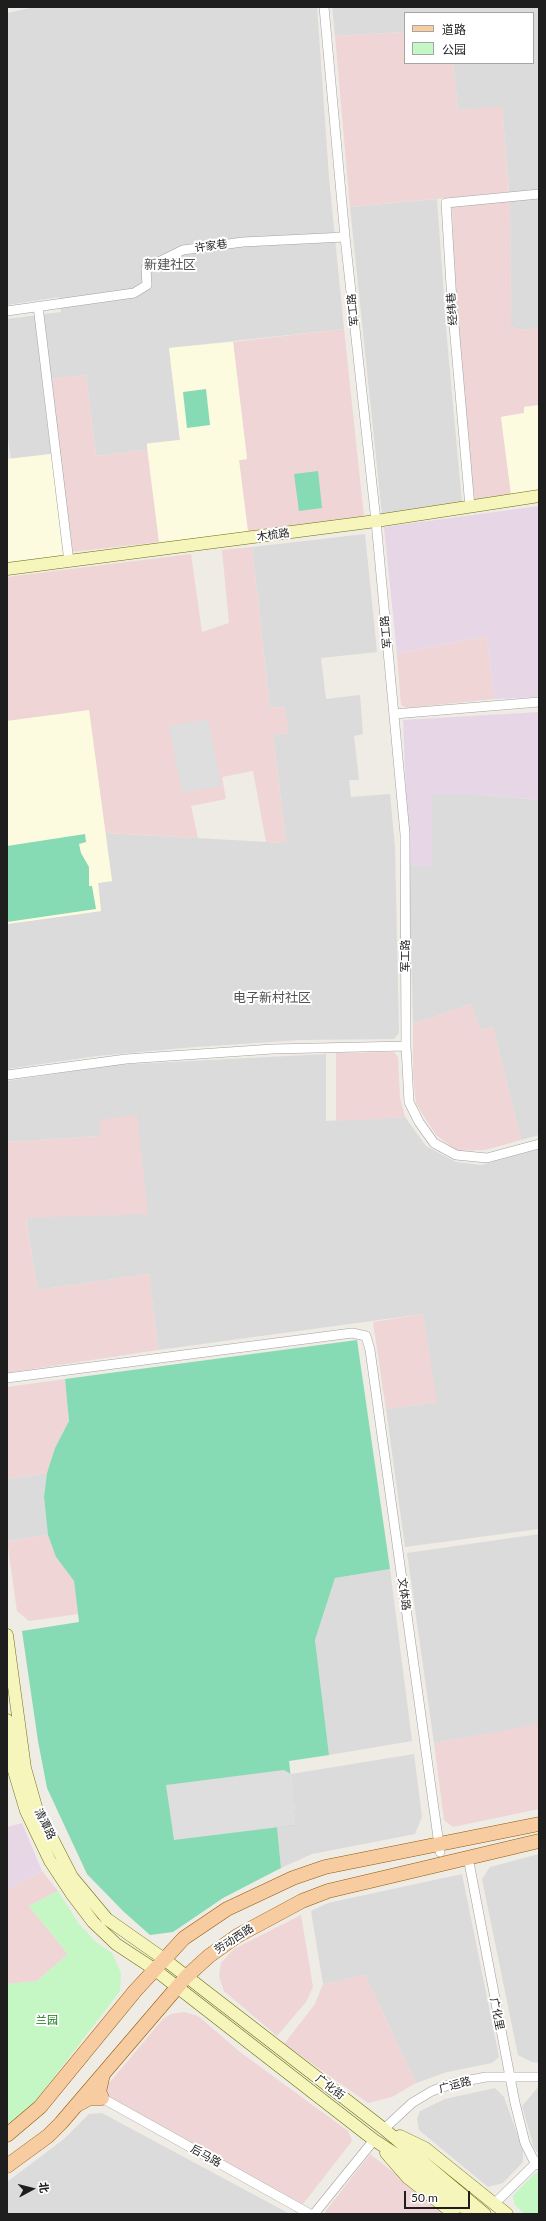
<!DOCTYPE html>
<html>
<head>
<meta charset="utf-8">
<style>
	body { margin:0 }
	#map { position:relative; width:546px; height:2221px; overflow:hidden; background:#efebe5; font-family:Lato,"Noto Sans SC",sans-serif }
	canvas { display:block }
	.frame { position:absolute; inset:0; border:8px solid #1e1e1e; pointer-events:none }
	.legend { position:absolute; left:404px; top:12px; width:130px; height:52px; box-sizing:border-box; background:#fff; border:1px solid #a5a5a5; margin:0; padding:5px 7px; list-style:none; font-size:12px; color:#1e1e1e }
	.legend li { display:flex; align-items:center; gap:8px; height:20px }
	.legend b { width:20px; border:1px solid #a5a5a5 }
	.north { position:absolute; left:12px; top:2169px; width:40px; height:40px; -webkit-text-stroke:3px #fff; paint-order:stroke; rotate:83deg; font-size:11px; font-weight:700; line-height:16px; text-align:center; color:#1e1e1e }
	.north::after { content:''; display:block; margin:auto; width:14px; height:18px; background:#1e1e1e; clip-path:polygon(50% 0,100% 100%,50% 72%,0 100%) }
	.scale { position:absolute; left:404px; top:2191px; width:66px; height:18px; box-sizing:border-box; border:2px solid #1e1e1e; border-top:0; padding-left:5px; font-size:12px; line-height:14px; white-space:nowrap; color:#1e1e1e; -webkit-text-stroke:3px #fff; paint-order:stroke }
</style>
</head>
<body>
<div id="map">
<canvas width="546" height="2221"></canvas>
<div class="frame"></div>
<ul class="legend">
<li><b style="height:5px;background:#f7cca1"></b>道路</li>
<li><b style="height:11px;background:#c4f7c4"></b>公园</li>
</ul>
<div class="north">北</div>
<div class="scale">50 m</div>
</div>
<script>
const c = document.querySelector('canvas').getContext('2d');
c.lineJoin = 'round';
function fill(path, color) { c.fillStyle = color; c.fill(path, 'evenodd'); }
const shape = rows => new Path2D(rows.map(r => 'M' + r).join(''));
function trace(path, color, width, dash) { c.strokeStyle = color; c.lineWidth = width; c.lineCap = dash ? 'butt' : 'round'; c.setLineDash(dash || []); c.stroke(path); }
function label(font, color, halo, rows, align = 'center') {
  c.font = font + ' Lato,"Noto Sans SC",sans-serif'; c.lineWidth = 4; c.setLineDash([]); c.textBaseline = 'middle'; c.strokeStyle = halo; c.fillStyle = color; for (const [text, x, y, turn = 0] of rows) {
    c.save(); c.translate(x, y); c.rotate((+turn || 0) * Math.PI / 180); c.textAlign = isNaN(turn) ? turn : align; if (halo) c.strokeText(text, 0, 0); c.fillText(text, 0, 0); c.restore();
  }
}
fill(shape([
	[35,7,317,7,329,178,344,329,169,348,180,440,147,443,147,450,96,456,86,375,42,380,51,454,11,459,7,431,7,319,61,312,59,297,7,305,7,13],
	[332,7,539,7,539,328,524,330,511,327,510,201,502,107,458,110,453,63,533,63,533,13,405,13,405,32,335,36],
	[437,199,447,339,462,503,382,515,350,207],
	[365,534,377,652,321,658,326,699,360,695,363,734,354,736,359,780,349,780,351,797,390,794,395,847,399,1033,394,1039,300,1040,195,1047,97,1056,7,1069,7,924,101,911,98,883,112,881,105,833,286,843,273,735,288,733,285,707,270,708,252,547],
	[432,794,475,794,539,800,539,1135,521,1140,493,1027,480,1030,471,1004,413,1024,409,866,432,865],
	[326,1054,326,1121,405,1117,426,1146,456,1162,481,1165,539,1149,539,1529,405,1547,386,1409,436,1402,423,1314,158,1350,149,1274,37,1290,26,1217,101,1136,7,1142,7,1081,114,1065],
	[47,1473,44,1497,48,1535,7,1541,7,1479],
	[539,1534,539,1725,434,1743,407,1553],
	[390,1569,412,1741,329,1755,315,1640,335,1578],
	[414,1754,422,1817,415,1834,312,1854,281,1868,277,1827,296,1824,291,1774],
	[539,1854,539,2063,532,2062,518,2055,482,1879,490,1867],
	[462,1874,499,2057,492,2063,447,2072,416,2083,365,1975,323,1984,311,1911,328,1903],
	[539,2086,539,2155,534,2148,522,2106],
	[495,2088,504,2097,523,2150,523,2162,503,2183,488,2187,419,2130,417,2119,420,2111,445,2099],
	[102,2113,290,2214,7,2214,7,2182,64,2139,89,2114]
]), '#dcdbdb');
fill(shape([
	[405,32,405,63,453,63,458,110,502,106,509,192,350,207,335,36],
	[510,201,511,327,524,330,539,328,539,405,524,407,525,413,501,417,511,494,473,500,455,304,452,207,453,205],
	[344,329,364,517,248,532,239,460,247,459,233,342],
	[86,375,96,456,147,450,159,542,72,552,51,379],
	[252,547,270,708,285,707,288,733,273,735,286,843,266,842,253,771,222,777,226,799,191,806,198,838,105,833,89,711,7,721,7,577,191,554,202,632,229,623,222,550],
	[487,636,494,699,406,708,401,705,397,654],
	[471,1004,480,1030,493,1027,521,1140,485,1150,457,1151,436,1135,416,1104,413,1075,413,1024],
	[394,1052,398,1057,400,1097,405,1117,336,1121,336,1053],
	[137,1115,148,1214,26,1218,37,1290,149,1274,158,1350,7,1373,7,1142,101,1136,99,1120],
	[423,1314,437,1402,386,1409,373,1322],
	[65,1379,69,1421,55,1448,47,1473,7,1479,7,1387],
	[48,1535,56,1557,74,1581,78,1614,29,1621,17,1611,7,1541],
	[539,1724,539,1809,453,1827,444,1820,434,1743],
	[42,1871,58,1891,29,1906,68,1954,37,1981,7,1984,7,1890],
	[301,1915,313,1987,306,2002,277,2036,224,1991,219,1976,221,1963,234,1949],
	[365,1975,416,2083,392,2097,368,2103,284,2044,315,2004,323,1984],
	[184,2012,198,2016,240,2052,348,2131,352,2141,303,2204,107,2099,105,2088,163,2019,171,2014],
	[370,2154,447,2214,328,2214,325,2212]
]), '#efd5d6');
fill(shape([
	[539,506,539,697,494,699,487,636,397,654,384,527],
	[539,712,539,800,475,794,432,794,432,866,409,866,403,720],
	[22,1823,42,1871,7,1890,7,1827]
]), '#e7d7e6');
fill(shape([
	[233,342,247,459,239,460,248,532,159,542,147,444,180,440,169,348],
	[539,405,539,490,511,494,501,417,524,413,524,407],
	[51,454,63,555,7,562,7,459],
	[89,710,112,881,98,883,101,911,7,924,7,721]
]), '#fdfbdf');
fill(shape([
	[58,1891,79,1924,97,1943,112,1953,121,1973,120,1991,34,2103,7,2128,7,1984,37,1981,68,1954,29,1906],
	[538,2172,539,2214,525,2214,515,2205,513,2196,534,2174]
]), '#c4f7c4');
fill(shape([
	[206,389,210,425,187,428,183,392],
	[318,471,322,508,299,511,294,474],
	[85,834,86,842,79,844,81,853,89,867,89,886,92,886,96,909,7,922,7,846],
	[357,1340,390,1569,335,1578,315,1640,329,1755,289,1761,296,1825,277,1827,281,1868,223,1898,173,1932,150,1935,123,1911,87,1874,47,1788,38,1741,22,1631,79,1622,74,1581,56,1557,48,1535,44,1497,47,1473,55,1448,69,1421,65,1379]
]), '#86dab4');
fill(shape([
	[208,719,221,786,182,793,169,726],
	[284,1770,291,1774,296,1825,174,1840,166,1785]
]), '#dedede');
const street = shape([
	[324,7,345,237,376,521,405,834,406,1046,409,1102,419,1122,434,1143,456,1155,487,1158,539,1144],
	[38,306,69,562],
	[7,311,134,293,147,285,146,268,183,250,243,242,345,237],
	[470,507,452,302,446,203,539,194],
	[394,714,539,702],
	[7,1075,126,1059,273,1049,406,1046],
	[7,1378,352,1333,366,1336,370,1350,440,1852],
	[468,1857,515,2103,525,2143,533,2159,539,2165],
	[102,2098,310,2214],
	[384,2129,412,2103,432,2091,454,2083,486,2077,539,2077],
	[494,2204,536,2163],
	[314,2214,374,2140]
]);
const secondary = shape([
	[7,569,376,521,539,496],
	[7,1635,25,1768,36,1807,72,1877,107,1919,164,1959,384,2129,485,2214],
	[7,1720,14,1771,26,1811,50,1861,71,1893,93,1922,116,1944,154,1969,374,2140,406,2161,472,2214],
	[400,2136,425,2148,507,2214],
	[386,2153,408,2178,454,2214]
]);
const primary = shape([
	[77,2105,90,2098,102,2098,99,2092,103,2074],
	[7,2135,40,2107,135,1991,184,1938,227,1909,293,1878,325,1867,539,1824],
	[7,2166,48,2136,61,2123,186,1977,209,1956,237,1936,302,1901,328,1891,539,1841]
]);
trace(street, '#a2a2a2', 10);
trace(secondary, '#6c710a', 13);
trace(primary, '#915a07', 15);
trace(street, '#fff', 9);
trace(secondary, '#f6f5bb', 12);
trace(primary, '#f7cca1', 14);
label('11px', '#1e1e1e', '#fff', [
	["许家巷",211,246,-8],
	["经纬巷",452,309,-94],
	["军工路",353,310,-96],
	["木梳路",273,535,-8],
	["军工路",386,632,-95],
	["军工路",405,956,-90],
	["文体路",404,1594,82],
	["清潭路",45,1824,64],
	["劳动西路",234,1939,-33],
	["广化里",497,2014,79],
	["广运路",455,2085,-15],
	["广化街",330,2087,37],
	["后马路",206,2156,29]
]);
label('11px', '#117812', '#fff', [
	["兰园",47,2020]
]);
label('13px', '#515151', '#fff', [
	["新建社区",170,265],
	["电子新村社区",272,998]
]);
</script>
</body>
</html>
